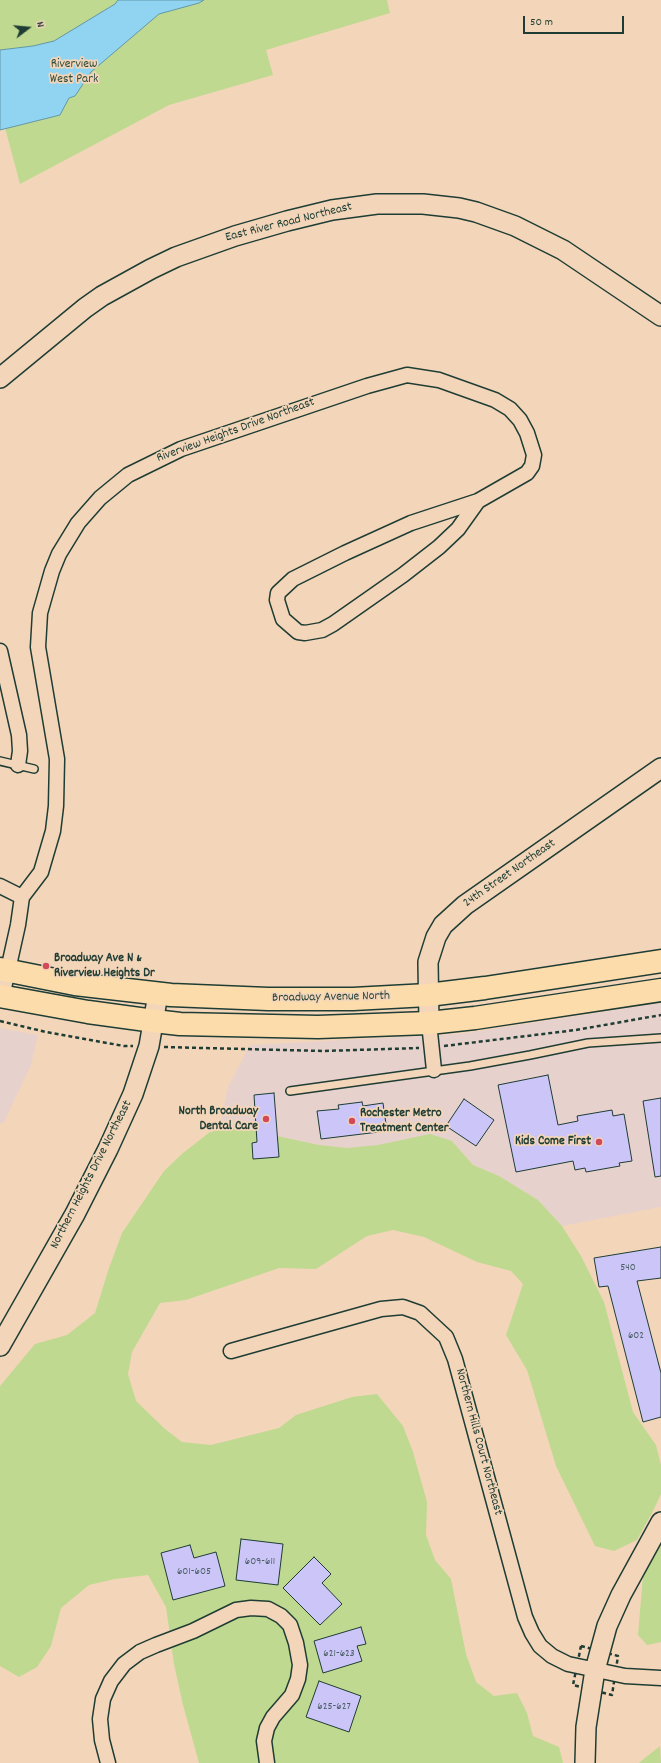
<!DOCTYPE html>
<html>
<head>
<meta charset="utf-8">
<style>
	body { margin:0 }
	#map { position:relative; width:661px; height:1763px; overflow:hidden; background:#f3d6b9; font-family:Dekko,sans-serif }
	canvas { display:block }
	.north { position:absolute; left:8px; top:8px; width:40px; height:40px; -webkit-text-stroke:3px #f3d6b9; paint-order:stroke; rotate:74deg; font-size:11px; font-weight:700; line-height:16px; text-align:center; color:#1f3d34 }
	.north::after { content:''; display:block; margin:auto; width:14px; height:18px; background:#1f3d34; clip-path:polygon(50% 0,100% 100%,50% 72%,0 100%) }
	.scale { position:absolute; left:523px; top:16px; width:101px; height:18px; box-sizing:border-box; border:2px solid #1f3d34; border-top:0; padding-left:5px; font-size:12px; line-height:14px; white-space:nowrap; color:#1f3d34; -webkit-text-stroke:3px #f3d6b9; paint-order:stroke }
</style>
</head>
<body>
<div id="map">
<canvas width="661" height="1763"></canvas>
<div class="north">N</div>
<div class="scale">50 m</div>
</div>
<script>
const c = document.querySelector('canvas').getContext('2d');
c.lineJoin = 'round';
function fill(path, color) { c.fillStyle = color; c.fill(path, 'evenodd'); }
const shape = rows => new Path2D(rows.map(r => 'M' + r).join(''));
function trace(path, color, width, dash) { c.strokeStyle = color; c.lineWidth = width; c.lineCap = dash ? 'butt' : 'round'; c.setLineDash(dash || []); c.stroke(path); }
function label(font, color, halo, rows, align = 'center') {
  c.font = font + ' Dekko,sans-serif'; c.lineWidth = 3.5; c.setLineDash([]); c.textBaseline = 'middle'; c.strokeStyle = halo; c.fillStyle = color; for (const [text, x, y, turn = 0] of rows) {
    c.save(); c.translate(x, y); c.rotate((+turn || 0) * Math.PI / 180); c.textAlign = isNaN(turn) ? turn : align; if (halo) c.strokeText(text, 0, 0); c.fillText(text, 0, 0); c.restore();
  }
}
fill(shape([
	[661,1003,661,1207,562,1226,538,1200,499,1176,473,1165,452,1141,347,1148,319,1145,235,1127,219,1130,228,1087,250,1045,459,1034],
	[0,1028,38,1035,31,1065,3,1124,0,1123]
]), '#e7d1cc');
fill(shape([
	[0,0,387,0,390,13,266,50,273,75,169,105,20,184,0,109],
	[235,1127,319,1145,347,1148,378,1145,430,1134,452,1141,473,1165,499,1176,538,1200,562,1226,581,1256,604,1302,633,1412,656,1445,661,1465,661,1494,654,1509,637,1540,614,1551,595,1546,556,1466,527,1370,506,1335,523,1284,511,1271,477,1262,424,1237,393,1230,367,1236,316,1269,279,1268,186,1300,160,1303,132,1352,128,1374,136,1401,165,1429,182,1442,211,1445,279,1428,296,1415,352,1397,377,1394,403,1426,413,1452,427,1502,426,1535,435,1560,451,1579,466,1654,476,1682,494,1696,517,1693,527,1713,533,1736,559,1747,563,1763,199,1763,183,1705,174,1664,166,1607,148,1575,115,1579,89,1585,61,1608,51,1646,37,1667,19,1677,0,1666,0,1386,35,1344,67,1335,95,1313,109,1268,122,1233,164,1171,183,1153,210,1132],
	[661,1545,661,1642,647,1645,638,1635,643,1576],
	[660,1746,661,1763,639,1763,640,1762]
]), '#bfd990');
const water = shape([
	[118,0,204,0,199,3,159,14,91,72,75,96,69,98,60,115,0,130,0,50,33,46,54,41,115,4,118,0]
]);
fill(water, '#90d4f2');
trace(water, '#6398a6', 1);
const building = shape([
	[548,1075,558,1125,578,1121,577,1116,612,1110,613,1116,624,1114,632,1161,619,1163,620,1166,586,1172,585,1168,575,1170,573,1161,516,1172,498,1085,548,1075],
	[274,1093,279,1157,253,1159,252,1143,257,1142,254,1095,274,1093],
	[661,1098,661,1176,655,1177,643,1101,661,1098],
	[464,1099,494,1120,476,1146,446,1126,464,1099],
	[362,1102,363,1106,383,1103,387,1131,321,1139,317,1111,339,1109,338,1105,362,1102],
	[661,1247,661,1278,637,1281,661,1373,661,1417,643,1422,608,1286,599,1287,594,1258,661,1247],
	[241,1539,283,1544,278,1585,236,1580,241,1539],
	[190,1545,194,1558,216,1552,225,1586,173,1600,161,1553,190,1545],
	[314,1557,331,1574,322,1583,342,1604,320,1625,283,1588,314,1557],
	[361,1627,366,1644,357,1646,362,1661,323,1673,314,1641,361,1627],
	[319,1681,361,1696,349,1732,306,1717,319,1681]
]);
fill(building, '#ccc5f7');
trace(building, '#1f3d34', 1);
const lane = shape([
	[0,761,34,769],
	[290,1091,470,1066,530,1055,588,1043,661,1038]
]);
const street = shape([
	[478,501,458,529,439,547,403,575,333,624,322,630,305,633,298,632,283,619,277,600,278,593,293,579,345,553,411,523,478,501],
	[0,651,19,735,20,751,18,765],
	[0,886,22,897],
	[2,997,18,925,22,897,41,872,53,831,56,806,57,759,38,647,40,613,52,571,59,554,78,523,100,498,128,475,181,449,367,386,407,375,439,380,495,400,510,409,520,420,527,433,534,455,532,466,527,473,478,501],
	[429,1023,434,1070],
	[231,1351,381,1309,403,1307,420,1313,446,1337,455,1359,525,1617,532,1633,540,1646,552,1656,568,1664,625,1676,661,1678],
	[108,1763,102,1740,100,1719,103,1699,111,1681,124,1664,140,1652,156,1645,193,1631,236,1610,251,1608,268,1609,281,1616,290,1625,296,1643,300,1665,298,1679,292,1695,273,1717,267,1728,264,1741,267,1763]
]);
const secondary = shape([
	[0,378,85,308,102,296,151,269,176,257,235,236,287,221,332,210,377,204,423,204,459,208,476,212,515,226,563,250,661,316],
	[429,1023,428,962,436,937,443,925,465,905,661,768],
	[0,1346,75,1214,108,1149,133,1094,149,1046,158,994],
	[585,1763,586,1727,595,1670,607,1626,621,1595,661,1522]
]);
const primary = shape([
	[0,969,75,984,171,995,268,999,353,999,428,995,485,988,661,961],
	[0,996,88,1012,154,1021,180,1024,318,1027,429,1023,475,1018,661,990]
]);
trace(lane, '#1f3d34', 10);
trace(street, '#1f3d34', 17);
trace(secondary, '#1f3d34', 22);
trace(primary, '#1f3d34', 25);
trace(shape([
	[0,1021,46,1032,124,1046,133,1046],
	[444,1046,576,1030,661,1015],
	[164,1047,323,1051,419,1048],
	[581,1646,618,1656,612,1695,573,1685,581,1646]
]), '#1f3d34', 2.5, [4, 3]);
trace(lane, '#f3d6b9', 7);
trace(street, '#f3d6b9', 14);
trace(secondary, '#f3d6b9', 19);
trace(primary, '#fddcac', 22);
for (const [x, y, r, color] of [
	[46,966,4,"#d1495b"],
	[266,1119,4,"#d1495b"],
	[352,1121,4,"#d1495b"],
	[599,1142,4,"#d1495b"]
]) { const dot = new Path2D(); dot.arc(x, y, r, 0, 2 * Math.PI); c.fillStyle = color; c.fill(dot); trace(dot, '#f3d6b9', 1.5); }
label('11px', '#4a5f65', null, [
	["540",628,1268],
	["602",636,1336],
	["609-611",260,1562],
	["601-605",194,1572],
	["621-623",339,1654],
	["625-627",334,1707]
]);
label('13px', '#2f4d3d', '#f3d6b9', [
	["Riverview",74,65],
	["West Park",74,80]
]);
label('13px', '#1f3d34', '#f3d6b9', [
	["East River Road Northeast",289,223,-14],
	["Riverview Heights Drive Northeast",236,431,-20],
	["24th Street Northeast",510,874,-35],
	["Broadway Avenue North",331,998,-1],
	["Northern Heights Drive Northeast",92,1175,-63],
	["Northern Hills Court Northeast",478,1442,75]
]);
label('bold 13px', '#1f3d34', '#f3d6b9', [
	["Broadway Ave N &",54,959],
	["Riverview Heights Dr",54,974],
	["North Broadway",258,1112,"right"],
	["Dental Care",258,1127,"right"],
	["Rochester Metro",360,1114],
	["Treatment Center",360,1129],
	["Kids Come First",591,1142,"right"]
], 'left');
</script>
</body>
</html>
